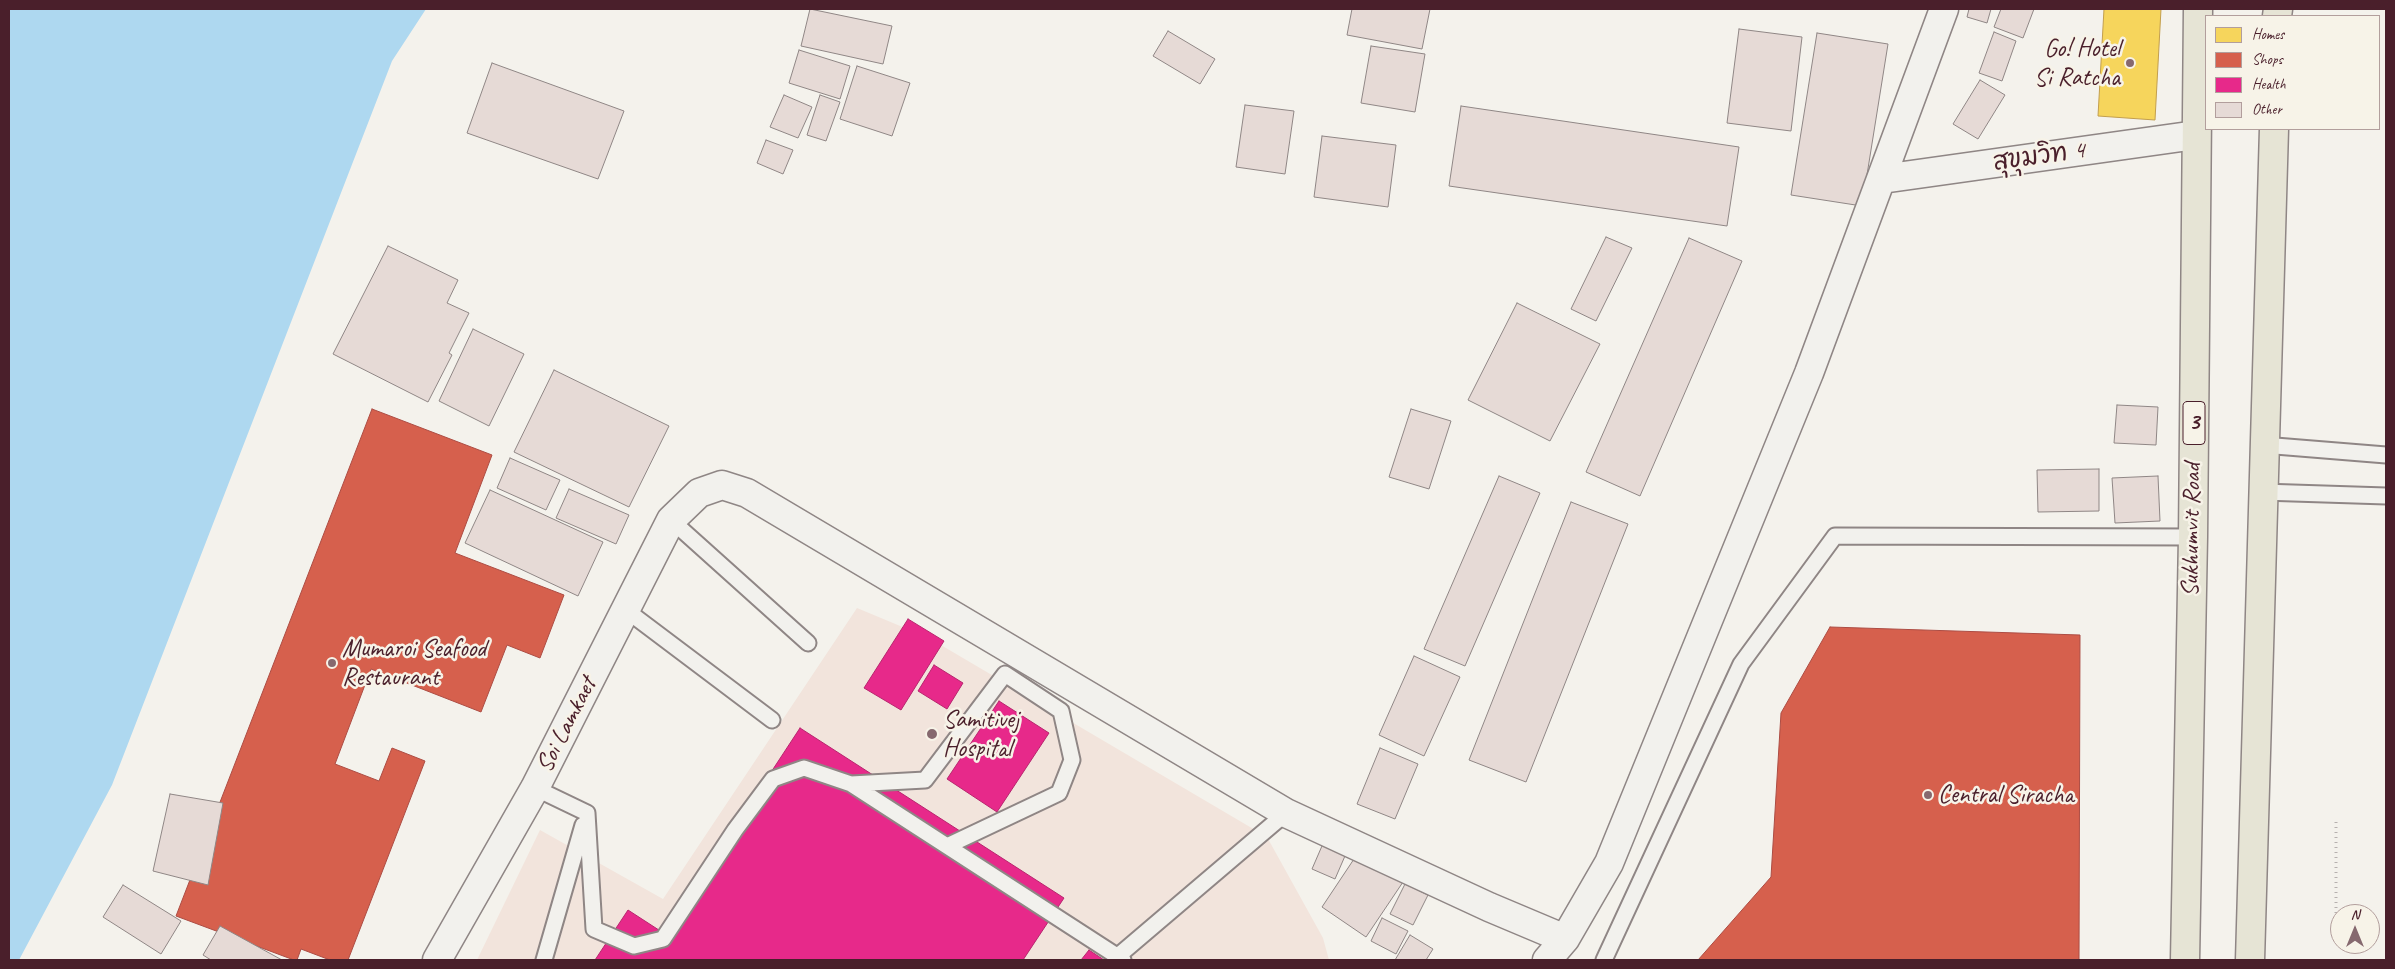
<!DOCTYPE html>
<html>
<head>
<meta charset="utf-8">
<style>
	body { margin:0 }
	#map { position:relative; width:2395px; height:969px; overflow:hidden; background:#f4f2ec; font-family:Caveat,sans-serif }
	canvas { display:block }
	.frame { position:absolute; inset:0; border:10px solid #4a1f2b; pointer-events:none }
	.legend { position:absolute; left:2205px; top:15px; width:175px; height:115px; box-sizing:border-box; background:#f7f3e8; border:1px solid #b29e9c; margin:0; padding:6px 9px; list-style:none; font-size:15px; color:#4a1f2b }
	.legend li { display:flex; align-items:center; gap:10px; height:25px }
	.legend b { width:25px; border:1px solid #b29e9c }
	.north { position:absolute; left:2330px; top:904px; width:50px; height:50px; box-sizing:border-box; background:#f7f3e8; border:1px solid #b29e9c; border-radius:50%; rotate:0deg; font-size:14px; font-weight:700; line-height:20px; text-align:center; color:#4a1f2b }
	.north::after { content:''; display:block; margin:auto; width:18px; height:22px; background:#86696f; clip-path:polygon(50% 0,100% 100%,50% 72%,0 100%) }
</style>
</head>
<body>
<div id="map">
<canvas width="2395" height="969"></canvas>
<div class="frame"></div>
<ul class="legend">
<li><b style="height:14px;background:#f6d55c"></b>Homes</li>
<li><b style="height:14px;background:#d6604d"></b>Shops</li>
<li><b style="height:14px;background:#e7298a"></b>Health</li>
<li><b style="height:14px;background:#e6dad6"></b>Other</li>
</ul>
<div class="north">N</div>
</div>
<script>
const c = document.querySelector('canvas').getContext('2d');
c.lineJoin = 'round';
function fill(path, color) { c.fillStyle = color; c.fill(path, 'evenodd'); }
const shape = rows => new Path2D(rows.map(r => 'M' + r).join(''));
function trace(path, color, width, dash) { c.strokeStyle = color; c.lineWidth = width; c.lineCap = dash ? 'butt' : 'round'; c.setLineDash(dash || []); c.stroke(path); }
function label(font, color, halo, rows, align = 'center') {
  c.font = font + ' Caveat,"Playpen Sans Thai",sans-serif'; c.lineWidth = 5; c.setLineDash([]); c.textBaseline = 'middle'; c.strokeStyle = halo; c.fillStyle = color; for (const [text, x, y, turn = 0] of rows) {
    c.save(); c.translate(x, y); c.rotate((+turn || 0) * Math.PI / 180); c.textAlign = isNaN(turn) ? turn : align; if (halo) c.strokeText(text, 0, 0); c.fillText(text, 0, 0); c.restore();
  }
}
fill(shape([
	[857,608,929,638,1267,837,1323,938,1329,960,477,960,540,830,663,899]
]), '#f2e4dc');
fill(shape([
	[9,9,426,9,392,61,112,785,19,960,9,960]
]), '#aed8f0');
const homes = shape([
	[2104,9,2161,9,2155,120,2098,116,2104,9]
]);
fill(homes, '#f6d55c');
trace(homes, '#c29e4d', 1);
const shops = shape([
	[372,409,492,455,455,553,564,595,540,658,507,645,481,712,371,669,335,764,379,781,392,748,425,761,348,960,330,960,301,949,297,960,294,960,176,916,372,409],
	[1830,627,2080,635,2079,960,1698,960,1771,877,1781,713,1830,627]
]);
fill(shops, '#d6604d');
trace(shops, '#ac4c43', 1);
const health = shape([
	[908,619,944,641,901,710,864,688,908,619],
	[934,665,963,683,947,709,918,691,934,665],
	[999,701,1049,733,997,812,947,779,999,701],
	[800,728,1064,898,1023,960,595,960,628,910,665,934,800,728],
	[1089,950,1104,960,1081,960,1089,950]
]);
fill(health, '#e7298a');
trace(health, '#b8266e', 1);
const building = shape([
	[810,9,892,26,883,64,801,46,810,9],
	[1352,9,1430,9,1422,49,1347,35,1352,9],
	[1969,9,1991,9,1987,23,1967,17,1969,9],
	[2001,9,2034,9,2023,38,1994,27,2001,9],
	[1739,29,1802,37,1791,131,1727,123,1739,29],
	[1168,31,1215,59,1200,84,1153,56,1168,31],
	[1994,32,2016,41,2002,81,1979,73,1994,32],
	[1817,33,1888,44,1862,206,1791,195,1817,33],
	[1371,46,1425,54,1415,112,1361,103,1371,46],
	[799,50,850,66,840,99,789,83,799,50],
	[492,63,624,111,598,179,467,133,492,63],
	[857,66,910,83,892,136,840,119,857,66],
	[1980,80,2005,95,1978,139,1953,124,1980,80],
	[784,95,812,107,798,138,770,127,784,95],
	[820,95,840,102,826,141,807,135,820,95],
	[1245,105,1294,111,1285,174,1236,167,1245,105],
	[1461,106,1739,147,1727,226,1449,186,1461,106],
	[1322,136,1396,145,1388,207,1314,197,1322,136],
	[766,140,793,150,783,174,757,163,766,140],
	[1606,237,1632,248,1596,321,1571,309,1606,237],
	[1689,238,1742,261,1640,496,1586,472,1689,238],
	[388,246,458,280,447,303,469,313,449,353,452,355,428,402,333,354,388,246],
	[1517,303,1600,344,1550,441,1468,400,1517,303],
	[473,329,524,354,489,426,439,401,473,329],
	[554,370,669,426,629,507,514,452,554,370],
	[2117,405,2158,407,2156,445,2114,443,2117,405],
	[1411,409,1451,421,1429,489,1389,477,1411,409],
	[510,458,560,480,546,510,497,488,510,458],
	[2099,469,2099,511,2038,512,2037,470,2099,469],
	[1499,476,1540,493,1465,666,1424,649,1499,476],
	[2158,476,2160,521,2115,523,2112,478,2158,476],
	[569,489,629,515,616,544,556,518,569,489],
	[490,490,603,542,578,596,465,543,490,490],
	[1571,502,1628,524,1526,782,1469,760,1571,502],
	[1414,656,1460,677,1424,756,1379,735,1414,656],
	[1380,748,1418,764,1395,819,1357,804,1380,748],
	[170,794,223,803,208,885,153,871,170,794],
	[1325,839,1348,849,1335,879,1312,869,1325,839],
	[1358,853,1403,882,1366,937,1322,907,1358,853],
	[1405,884,1428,895,1413,925,1390,914,1405,884],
	[123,885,181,921,161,954,103,917,123,885],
	[1382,918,1408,931,1396,954,1371,941,1382,918],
	[220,926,282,960,211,960,203,955,220,926],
	[1410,935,1433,949,1426,960,1395,960,1410,935]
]);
fill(building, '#e6dad6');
trace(building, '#8f8685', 1);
const lane = shape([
	[2263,445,2386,455],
	[2262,492,2386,496],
	[671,520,808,643],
	[626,610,772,720],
	[851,784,925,780,1005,674,1061,711,1072,760,1059,793,947,846],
	[535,788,587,813,594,929,634,946,663,939,735,830,773,779,804,768,851,784,1123,960],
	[1118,956,1286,813],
	[544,960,583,825],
	[1604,960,1741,664,1835,536,2193,537]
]);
const street = shape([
	[1882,179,2196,135],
	[437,960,535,788,671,520,699,493,722,485,747,493,1286,813,1489,907,1565,939,1609,863,1809,373,1944,9],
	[1547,960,1565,939]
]);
const highway = shape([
	[2277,16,2278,9],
	[2185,960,2193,537,2198,9],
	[2250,960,2274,129]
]);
trace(lane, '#8f8685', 19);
trace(street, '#8f8685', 31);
trace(highway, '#8f8685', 31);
trace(shape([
	[2336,822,2336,913]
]), '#b6b0ae', 3, [1, 4]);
trace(lane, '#f2f1ed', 15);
trace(street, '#f2f1ed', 28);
trace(highway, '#e6e4d5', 28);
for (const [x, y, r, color] of [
	[2130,63,5,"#86696f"],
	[332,663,5,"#86696f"],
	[932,734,6,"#86696f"],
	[1928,795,5,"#86696f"]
]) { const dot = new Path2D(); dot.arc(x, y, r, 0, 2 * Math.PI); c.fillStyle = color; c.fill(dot); trace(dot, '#f7f3e8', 2); }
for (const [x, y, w] of [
	[2194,423,22]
]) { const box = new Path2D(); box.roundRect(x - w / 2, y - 21.5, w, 43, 4); c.fillStyle = '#f7f3e8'; c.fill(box); trace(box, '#4a1f2b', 1); }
label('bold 24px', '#4a1f2b', null, [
	["3",2194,423]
]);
label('25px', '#4a1f2b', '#f7f3e8', [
	["Go! Hotel",2120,49,"right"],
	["Si Ratcha",2120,78,"right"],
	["Mumaroi Seafood",342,649],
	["Restaurant",342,678],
	["Samitivej",943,720],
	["Hospital",943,749],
	["Central Siracha",1938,795]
], 'left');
label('25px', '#4a1f2b', '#f7f3e8', [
	["สุขุมวิท 4",2039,157,-8],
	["Sukhumvit Road",2192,530,-89],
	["Soi Lamkaet",567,725,-63]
]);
</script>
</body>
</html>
